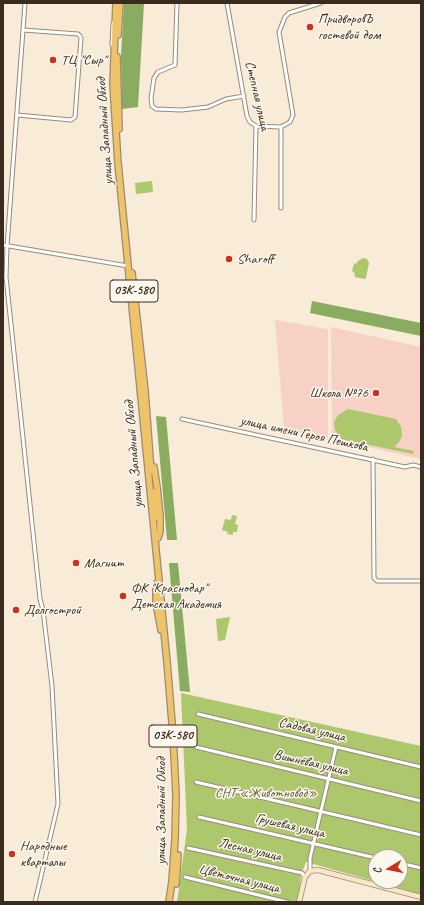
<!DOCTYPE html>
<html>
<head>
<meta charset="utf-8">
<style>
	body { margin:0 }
	#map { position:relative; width:424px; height:905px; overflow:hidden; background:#f8ebd7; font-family:Caveat,sans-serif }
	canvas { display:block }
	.frame { position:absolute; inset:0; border:4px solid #3b2a1e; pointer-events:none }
	.north { position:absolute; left:368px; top:849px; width:40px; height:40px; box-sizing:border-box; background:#fbf7ec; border:1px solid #aea59a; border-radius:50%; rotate:260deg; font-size:11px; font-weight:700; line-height:16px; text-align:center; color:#3b2a1e }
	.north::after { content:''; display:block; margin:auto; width:14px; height:18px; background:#c8321e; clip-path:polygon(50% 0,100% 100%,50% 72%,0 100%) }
</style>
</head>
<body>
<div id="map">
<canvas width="424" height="905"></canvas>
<div class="frame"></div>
<div class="north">С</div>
</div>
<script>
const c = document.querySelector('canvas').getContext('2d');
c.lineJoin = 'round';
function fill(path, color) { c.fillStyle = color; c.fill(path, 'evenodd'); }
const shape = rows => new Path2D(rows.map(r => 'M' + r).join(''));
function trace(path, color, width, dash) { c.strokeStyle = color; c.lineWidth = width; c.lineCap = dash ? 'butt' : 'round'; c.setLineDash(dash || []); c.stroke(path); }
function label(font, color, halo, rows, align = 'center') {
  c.font = font + ' Caveat,sans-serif'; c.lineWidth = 3; c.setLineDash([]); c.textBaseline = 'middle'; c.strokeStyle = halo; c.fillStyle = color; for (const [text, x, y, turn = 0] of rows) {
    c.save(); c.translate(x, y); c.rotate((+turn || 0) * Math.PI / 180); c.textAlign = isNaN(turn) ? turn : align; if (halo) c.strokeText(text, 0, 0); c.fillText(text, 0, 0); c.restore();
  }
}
fill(shape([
	[275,320,328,329,328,439,284,429],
	[331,327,421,347,421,459,332,439]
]), '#f7d1c6');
fill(shape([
	[152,181,153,192,136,194,135,183],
	[363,258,367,259,369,263,366,278,364,279,355,277,354,272,352,271,354,263,356,264,358,261],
	[348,409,396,419,401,427,402,435,400,441,394,447,414,451,413,454,341,439,341,437,337,434,335,430,334,422,338,415],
	[232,515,237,516,235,524,238,525,237,532,233,532,233,535,227,534,228,532,222,530,225,519,231,520],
	[230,617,225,640,218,641,216,619],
	[181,693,421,746,421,896,406,890,306,862,301,875,298,902,177,902,187,829],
	[376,857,400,857,400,881,376,881]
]), '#adc76d');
fill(shape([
	[124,3,144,3,138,107,122,109,121,56],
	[312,301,421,323,421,336,310,313],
	[156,416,166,417,177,540,167,540],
	[169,563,178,563,190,692,180,691]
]), '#8aac60');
const street = shape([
	[25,3,7,246,6,277,40,599,43,610,52,686,58,804,35,902],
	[177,3,175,65,158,72,154,78,151,98,152,106,156,109,182,110,208,107,226,99,244,96],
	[227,3,247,116,250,122,256,126,254,220],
	[112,45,113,23],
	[17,115,71,120,75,117,81,38,80,36,78,34,23,30],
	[256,126,281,127,290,122,293,115,279,32,285,17,289,13,321,3],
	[281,208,281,127],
	[3,245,128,266],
	[182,419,405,467,413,465,421,467],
	[373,459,374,578,377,581,421,581],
	[198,714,421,767],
	[196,747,421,801],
	[196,782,421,835],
	[199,817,376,858],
	[188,848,302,873,305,877],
	[400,863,421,868],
	[310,871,310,858,336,747],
	[185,877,287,902]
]);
const secondary = shape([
	[299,902,305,877,310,871,318,870,421,897]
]);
const highway = shape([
	[116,3,113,85,118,163,167,662,173,735,176,795,175,839,172,881,169,902],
	[118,35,120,3],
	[117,57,119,129],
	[132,273,145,391,151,471],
	[154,467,157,487,160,516,160,532,158,538],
	[153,492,156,517],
	[157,583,156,590,156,603,161,630],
	[176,884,178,855]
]);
trace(street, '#9a8a7a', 5);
trace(secondary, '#9a8a7a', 6);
trace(highway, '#9a8a7a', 8);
trace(street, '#fff', 3);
trace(secondary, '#f9e7c3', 4.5);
trace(highway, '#efc469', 5.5);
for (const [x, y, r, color] of [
	[310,27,4,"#c8321e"],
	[53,60,4,"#c8321e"],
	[229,259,4,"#c8321e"],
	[376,393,4,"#c8321e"],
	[76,563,4,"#c8321e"],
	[123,596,4,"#c8321e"],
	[16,610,4,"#c8321e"],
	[12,854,4,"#c8321e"]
]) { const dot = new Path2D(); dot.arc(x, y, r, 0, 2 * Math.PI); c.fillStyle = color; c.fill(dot); trace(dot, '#fbf7ec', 1.5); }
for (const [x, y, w] of [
	[134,291,48],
	[173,736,48]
]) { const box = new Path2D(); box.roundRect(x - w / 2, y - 11, w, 22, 3); c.fillStyle = '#fbf7ec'; c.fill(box); trace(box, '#3b2a1e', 1); }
label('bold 13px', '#3b2a1e', null, [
	["03К-580",134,291],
	["03К-580",173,736]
]);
label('14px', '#3b2a1e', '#fbf7ec', [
	["ПридворовЪ",318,19],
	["гостевой дом",318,35],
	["ТЦ \"Сыр\"",61,60],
	["Sharoff",237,259],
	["Школа №76",368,393,"right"],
	["Магнит",84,563],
	["ФК \"Краснодар\"",131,588],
	["Детская Академия",131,604],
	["Долгострой",24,610],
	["Народные",20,846],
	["кварталы",20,862]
], 'left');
label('14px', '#3b2a1e', '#fbf7ec', [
	["Степная улица",257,96,77],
	["улица Западный Обход",105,131,-94],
	["улица имени Героя Пешкова",304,434,12],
	["улица Западный Обход",134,454,-95],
	["Садовая улица",312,730,13],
	["Вишнёвая улица",311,763,13],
	["улица Западный Обход",161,811,-90],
	["Грушевая улица",290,826,13],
	["Лесная улица",250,850,13],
	["Цветочная улица",239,879,14]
]);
label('14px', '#5d5936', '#fbf7ec', [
	["СНТ «Животновод»",266,793]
]);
</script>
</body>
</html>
